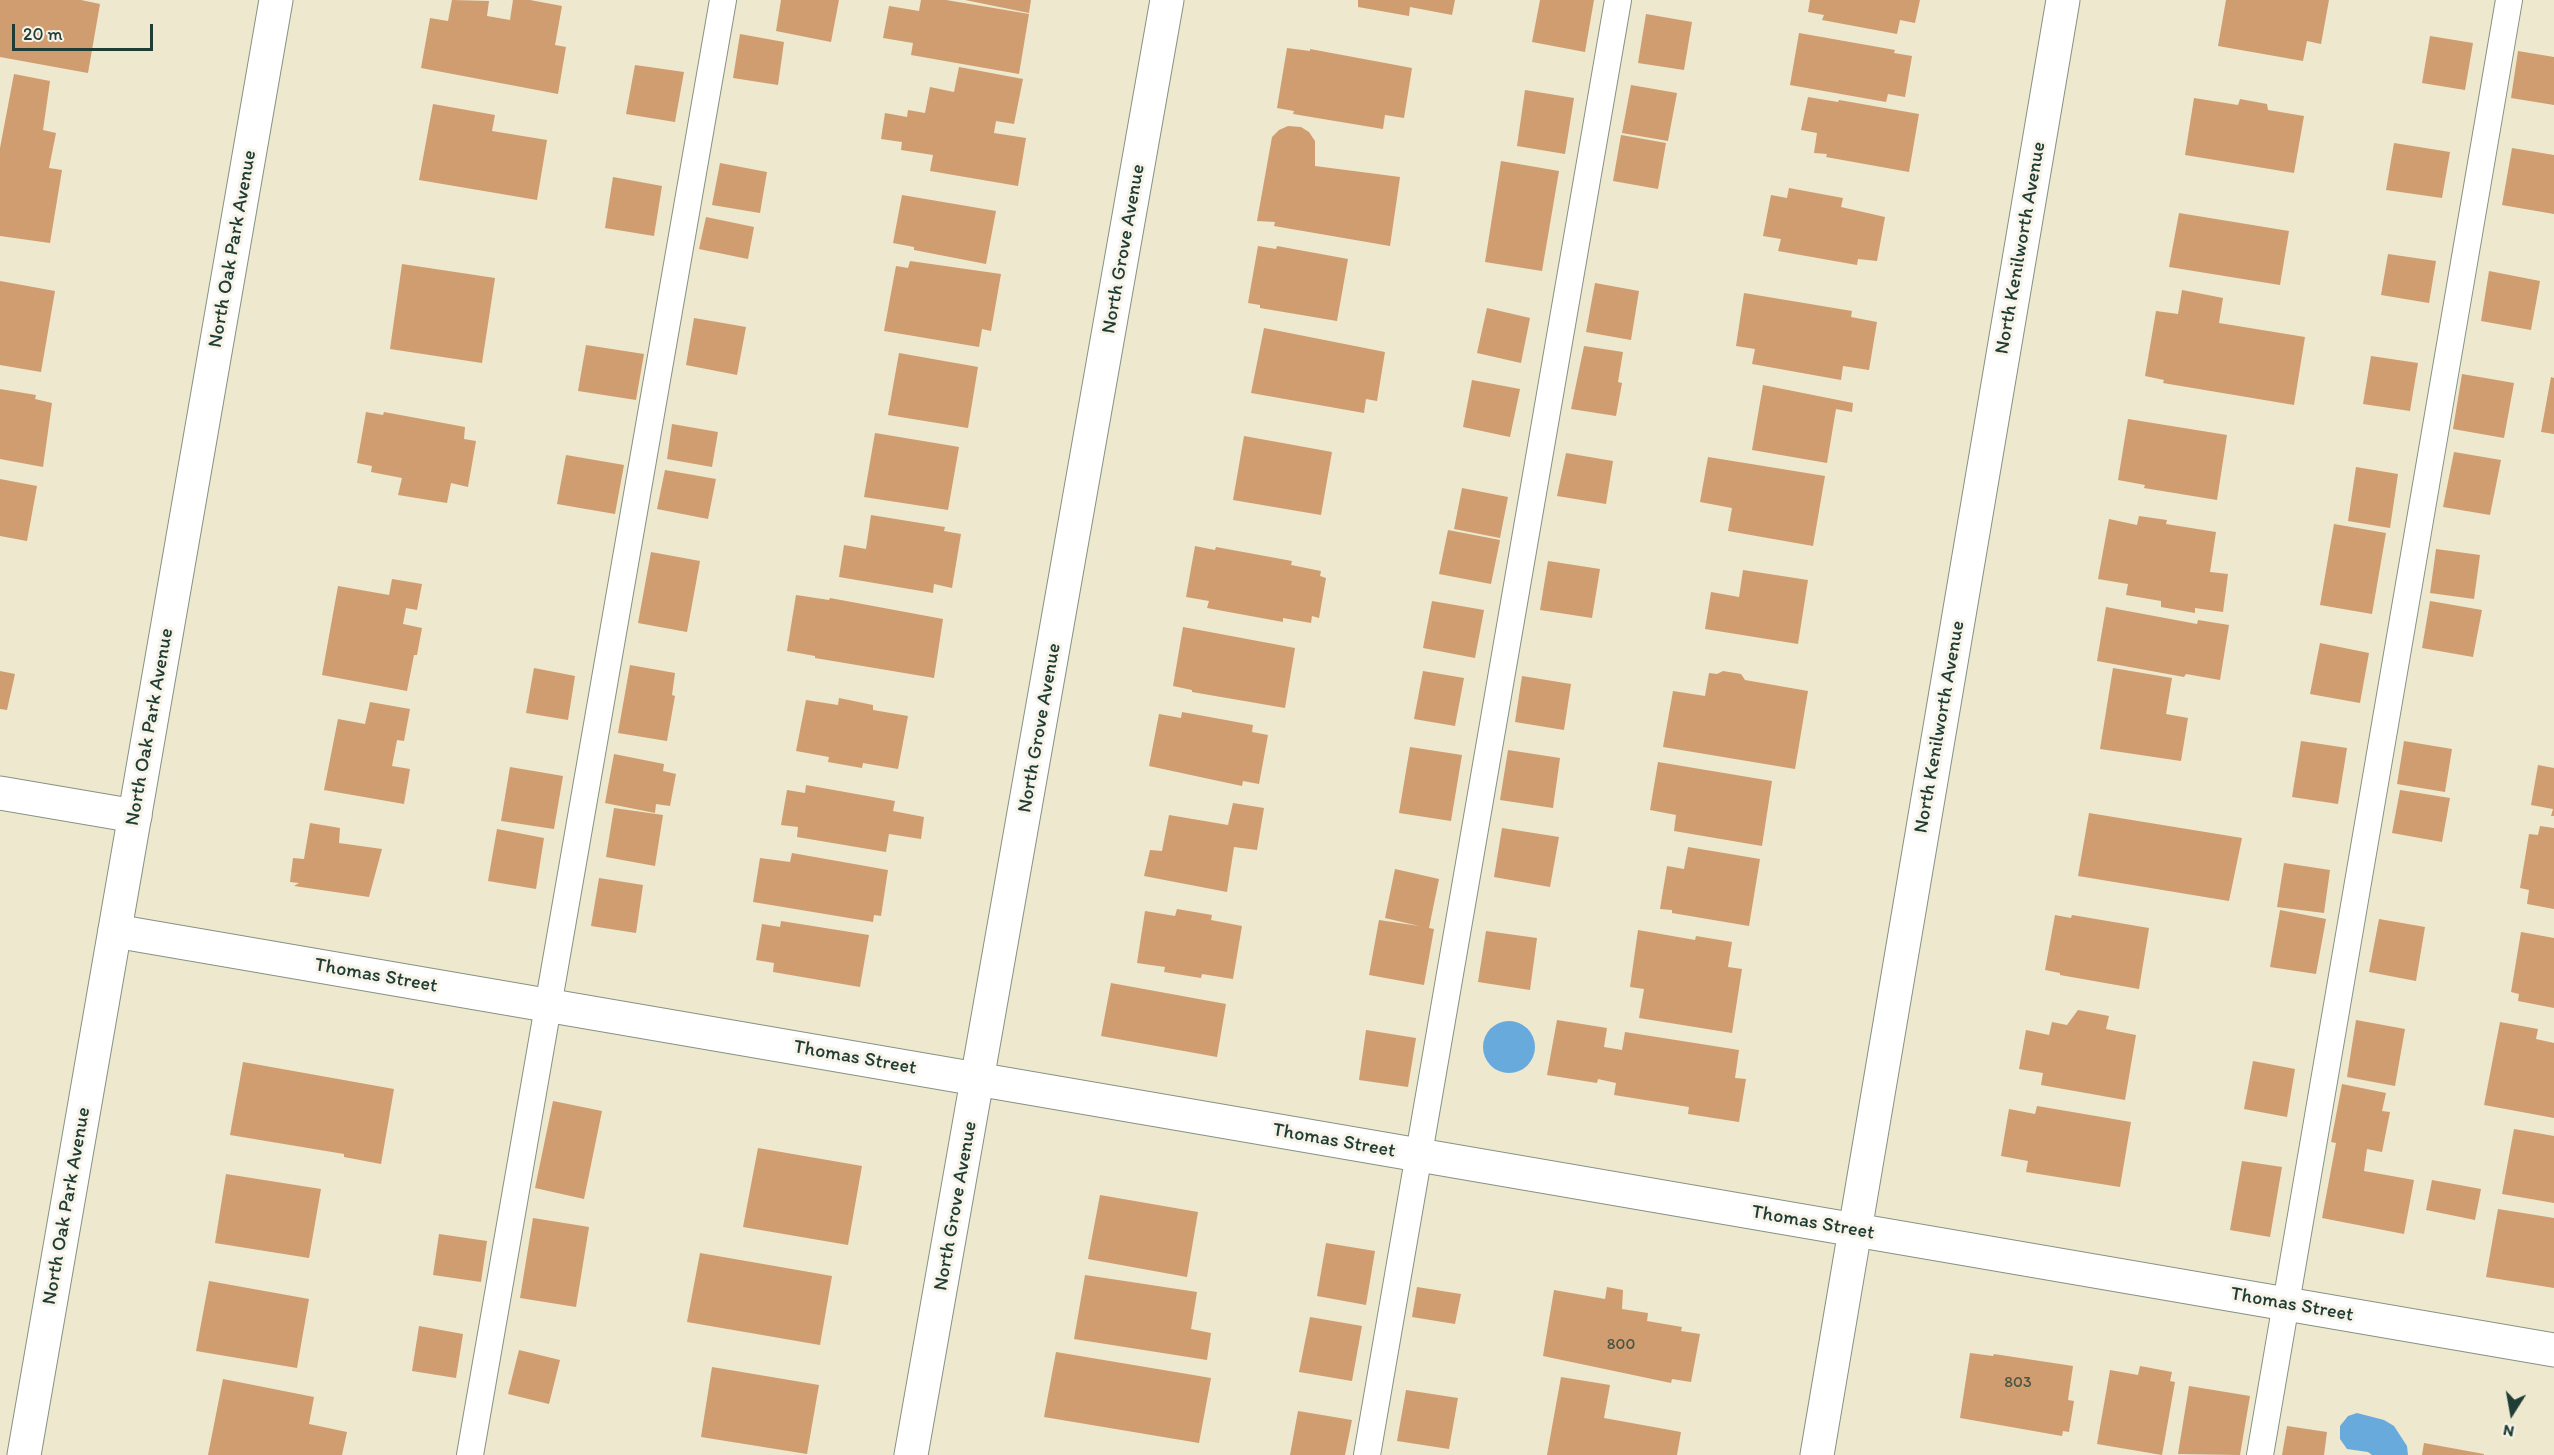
<!DOCTYPE html>
<html>
<head>
<meta charset="utf-8">
<style>
	body { margin:0 }
	#map { position:relative; width:2554px; height:1455px; overflow:hidden; background:#eee8cf; font-family:Itim,sans-serif }
	canvas { display:block }
	.north { position:absolute; left:2482px; top:1383px; width:60px; height:60px; -webkit-text-stroke:4px #f7f3e8; paint-order:stroke; rotate:191deg; font-size:16px; font-weight:700; line-height:24px; text-align:center; color:#1f3d34 }
	.north::after { content:''; display:block; margin:auto; width:21px; height:27px; background:#1f3d34; clip-path:polygon(50% 0,100% 100%,50% 72%,0 100%) }
	.scale { position:absolute; left:12px; top:24px; width:141px; height:27px; box-sizing:border-box; border:3px solid #1f3d34; border-top:0; padding-left:8px; font-size:18px; line-height:21px; white-space:nowrap; color:#1f3d34; -webkit-text-stroke:4px #f7f3e8; paint-order:stroke }
</style>
</head>
<body>
<div id="map">
<canvas width="2554" height="1455"></canvas>
<div class="north">N</div>
<div class="scale">20 m</div>
</div>
<script>
const c = document.querySelector('canvas').getContext('2d');
c.lineJoin = 'round';
function fill(path, color) { c.fillStyle = color; c.fill(path, 'evenodd'); }
const shape = rows => new Path2D(rows.map(r => 'M' + r).join(''));
function trace(path, color, width, dash) { c.strokeStyle = color; c.lineWidth = width; c.lineCap = dash ? 'butt' : 'round'; c.setLineDash(dash || []); c.stroke(path); }
function label(font, color, halo, rows, align = 'center') {
  c.font = font + ' Itim,sans-serif'; c.lineWidth = 6; c.setLineDash([]); c.textBaseline = 'middle'; c.strokeStyle = halo; c.fillStyle = color; for (const [text, x, y, turn = 0] of rows) {
    c.save(); c.translate(x, y); c.rotate((+turn || 0) * Math.PI / 180); c.textAlign = isNaN(turn) ? turn : align; if (halo) c.strokeText(text, 0, 0); c.fillText(text, 0, 0); c.restore();
  }
}
fill(shape([
	'1483 1047a26 26 0 1 1 52 0a26 26 0 1 1-52 0Z',
	[2357,1413,2384,1420,2394,1426,2407,1446,2408,1455,2372,1455,2368,1452,2347,1449,2340,1439,2340,1426,2348,1416]
]), '#69aadd');
fill(shape([
	[0,0,81,0,100,4,88,73,0,57],
	[452,0,489,1,487,16,510,20,513,0,530,0,562,6,555,45,566,47,558,94,421,68,430,18,448,21],
	[781,0,839,0,831,42,776,31],
	[921,0,946,0,1029,14,1019,74,911,55,913,43,883,38,889,6,919,11],
	[965,0,1031,0,1029,13],
	[1358,0,1455,0,1452,15,1410,7,1409,16,1358,7],
	[1540,0,1594,0,1585,52,1532,42],
	[1810,0,1920,0,1915,23,1900,20,1897,34,1822,20,1824,15,1808,12],
	[2226,0,2329,0,2321,44,2307,41,2303,61,2218,46],
	[1646,14,1692,22,1684,70,1638,63],
	[1799,33,1895,50,1894,53,1912,56,1905,97,1888,94,1886,102,1790,85],
	[740,34,784,42,778,85,733,78],
	[2430,36,2473,43,2465,90,2422,83],
	[1287,48,1310,51,1310,49,1412,68,1404,118,1385,115,1383,129,1293,114,1294,111,1277,108],
	[2518,51,2554,57,2554,105,2511,98],
	[635,65,684,72,675,122,626,114],
	[959,67,1023,79,1014,124,996,121,994,133,1026,138,1018,186,930,171,933,155,901,150,902,142,881,139,885,113,907,117,908,110,925,113,930,87,954,92],
	[14,74,50,81,43,130,56,133,49,168,62,170,50,243,0,236,0,148],
	[1631,85,1677,93,1668,141,1622,133],
	[1525,90,1574,98,1565,154,1517,146],
	[1808,97,1838,102,1839,100,1919,114,1909,172,1826,157,1827,154,1814,153,1817,133,1801,130],
	[2194,98,2238,105,2240,99,2267,104,2268,110,2304,116,2294,173,2185,155],
	[433,104,495,115,492,131,547,140,537,200,419,180],
	[1288,126,1301,127,1309,132,1315,141,1315,166,1400,177,1390,246,1274,226,1275,222,1257,221,1272,137,1279,130],
	[1621,135,1666,143,1658,189,1613,181],
	[2394,143,2450,152,2442,198,2386,190],
	[2512,148,2554,155,2554,214,2502,205],
	[1501,161,1559,171,1542,271,1485,262],
	[720,163,767,172,760,213,712,205],
	[613,177,662,186,654,236,605,228],
	[1789,188,1843,198,1841,207,1885,217,1877,261,1858,259,1857,265,1778,251,1781,239,1763,236,1771,195,1787,198],
	[902,195,996,211,986,264,914,250,914,247,893,243],
	[2179,213,2289,231,2280,285,2169,267],
	[706,217,754,227,748,259,699,249],
	[1258,246,1276,249,1277,246,1348,259,1337,321,1260,308,1260,305,1248,303],
	[2388,254,2436,261,2429,303,2381,295],
	[910,261,1001,274,991,331,982,329,979,347,884,331,896,266,908,268],
	[402,264,495,278,482,363,390,349],
	[2489,271,2540,281,2531,330,2481,321],
	[0,281,55,291,41,372,0,365],
	[1595,283,1639,291,1631,340,1586,332],
	[2182,290,2223,298,2219,323,2305,337,2294,405,2163,383,2164,380,2145,376,2156,311,2178,314],
	[1744,293,1852,311,1851,317,1877,322,1869,370,1843,366,1841,380,1752,364,1755,349,1736,346],
	[1487,308,1530,318,1521,363,1477,353],
	[694,318,746,327,737,375,686,365],
	[1264,328,1385,352,1377,401,1366,399,1364,413,1251,393],
	[586,345,644,354,636,400,578,391],
	[1584,346,1623,352,1618,382,1622,383,1616,416,1571,409],
	[899,353,978,367,968,428,888,415],
	[2371,356,2418,363,2410,411,2363,404],
	[2462,374,2514,383,2504,438,2453,429],
	[2551,377,2554,378,2554,434,2541,432],
	[1472,380,1520,389,1510,437,1463,427],
	[1763,385,1853,403,1852,412,1836,409,1827,463,1752,450],
	[0,389,36,395,35,399,52,403,43,467,0,459],
	[366,412,383,415,384,412,465,427,464,439,476,441,468,487,451,483,447,503,398,495,402,478,371,472,372,466,357,463],
	[2128,419,2227,435,2217,500,2144,488,2145,485,2118,480],
	[672,424,718,432,712,467,667,459],
	[875,433,959,447,948,510,864,497],
	[1244,436,1332,452,1321,515,1233,500],
	[2454,452,2501,460,2490,515,2443,507],
	[1566,453,1613,461,1606,504,1557,496],
	[566,455,624,465,615,514,557,504],
	[1708,457,1825,476,1813,546,1728,531,1732,508,1700,502],
	[2356,467,2398,474,2390,528,2348,521],
	[665,470,716,479,708,519,657,509],
	[0,479,37,486,27,541,0,536],
	[1462,488,1508,497,1500,538,1454,529],
	[871,515,945,527,944,531,961,534,952,588,934,584,933,593,839,577,844,545,866,549],
	[2139,516,2167,520,2166,524,2216,532,2210,572,2228,574,2223,612,2195,608,2195,613,2161,607,2161,601,2126,595,2128,584,2098,579,2109,519,2137,525],
	[2334,524,2386,533,2372,614,2320,605],
	[1448,530,1500,540,1491,584,1439,574],
	[1195,546,1215,550,1216,547,1292,561,1291,565,1321,571,1320,576,1326,578,1319,618,1312,616,1311,623,1283,618,1283,622,1207,608,1209,601,1186,597],
	[2436,549,2480,555,2474,599,2430,593],
	[651,552,700,561,687,632,638,623],
	[1548,561,1600,569,1592,618,1540,610],
	[1743,570,1808,580,1798,644,1705,629,1711,592,1739,597],
	[392,579,422,584,417,610,406,608,403,624,422,628,417,655,414,655,407,691,322,675,338,586,389,595],
	[796,595,829,600,830,598,943,619,934,678,815,658,815,656,787,651],
	[1432,601,1484,610,1475,658,1423,648],
	[2430,601,2482,610,2473,657,2422,648],
	[2106,607,2197,624,2198,620,2229,625,2220,680,2186,674,2184,677,2097,661],
	[1183,627,1295,648,1285,708,1192,692,1192,690,1173,686],
	[2320,643,2369,653,2360,703,2310,694],
	[630,665,675,673,672,695,675,696,667,741,618,733],
	[534,668,575,676,568,720,526,713],
	[2113,668,2172,678,2166,714,2188,718,2181,761,2100,749],
	[0,671,15,674,7,710,0,709],
	[1423,671,1464,678,1455,726,1414,719],
	[1723,671,1741,674,1745,680,1808,691,1795,769,1663,747,1673,691,1705,696,1709,673,1717,674],
	[1522,676,1571,684,1564,730,1515,722],
	[839,698,873,705,873,710,908,716,898,769,863,763,862,768,828,762,829,757,796,751,806,700,838,705],
	[370,702,410,709,404,741,397,740,392,766,410,769,404,804,324,790,338,719,365,724],
	[1182,712,1253,725,1252,732,1268,735,1259,784,1243,781,1242,786,1149,766,1159,714,1181,718],
	[2301,741,2347,748,2338,804,2292,797],
	[2404,741,2452,749,2445,792,2397,784],
	[1410,747,1462,755,1451,821,1399,813],
	[1508,750,1560,758,1553,808,1500,800],
	[614,754,664,764,663,771,676,774,670,806,656,804,655,813,605,803],
	[1658,762,1772,781,1762,846,1674,831,1676,815,1650,810],
	[2538,765,2554,768,2554,816,2551,816,2553,809,2531,805],
	[510,767,563,776,554,829,501,821],
	[806,785,895,801,893,811,924,817,921,839,889,834,886,852,797,837,798,827,781,825,787,790,805,793],
	[2400,790,2450,798,2442,842,2392,833],
	[1233,803,1264,808,1257,850,1234,847,1227,892,1144,876,1150,850,1162,851,1169,815,1228,825],
	[614,808,663,815,655,866,606,857],
	[2089,813,2242,838,2229,901,2078,876],
	[310,823,340,828,339,843,382,849,369,897,294,886,299,883,290,882,293,858,304,859],
	[2540,826,2554,828,2554,909,2527,904,2529,890,2520,888,2529,834,2538,835],
	[1502,828,1559,837,1550,887,1494,877],
	[497,829,544,838,536,889,488,881],
	[1688,847,1760,859,1749,926,1672,913,1672,910,1660,909,1667,866,1684,869],
	[792,853,888,870,881,916,874,915,873,922,753,902,760,858,790,862],
	[2284,863,2330,870,2324,913,2277,907],
	[1395,869,1439,879,1429,928,1434,929,1424,985,1369,975,1379,920,1419,926,1385,918],
	[599,878,643,885,636,933,591,926],
	[1177,909,1212,915,1211,920,1242,926,1233,979,1202,974,1201,978,1164,972,1165,967,1137,963,1145,911,1175,916],
	[2280,910,2326,919,2316,974,2270,967],
	[2055,915,2071,918,2072,915,2149,928,2139,989,2060,975,2060,973,2045,970],
	[2379,919,2425,927,2416,981,2369,972],
	[781,921,869,935,860,987,773,972,774,963,756,960,762,924,780,927],
	[1638,930,1695,940,1696,936,1732,942,1728,967,1742,969,1732,1033,1639,1018,1644,989,1630,987],
	[1486,931,1537,938,1530,990,1478,982],
	[2521,932,2554,938,2554,1008,2518,1001,2519,994,2511,992],
	[1111,983,1226,1004,1217,1057,1101,1036],
	[2078,1010,2109,1016,2106,1029,2136,1035,2125,1100,2041,1085,2043,1073,2019,1069,2026,1030,2049,1035,2052,1022,2067,1025],
	[1557,1020,1607,1028,1604,1047,1622,1050,1625,1032,1739,1050,1735,1078,1746,1079,1739,1122,1688,1114,1689,1107,1614,1095,1616,1083,1598,1079,1597,1083,1547,1075],
	[2356,1020,2405,1029,2395,1086,2347,1077],
	[2500,1022,2538,1029,2536,1039,2554,1043,2554,1118,2484,1105],
	[1366,1030,1416,1038,1408,1087,1359,1080],
	[2253,1061,2295,1069,2287,1117,2244,1109],
	[243,1062,394,1089,381,1164,344,1157,344,1154,230,1135],
	[2342,1084,2386,1093,2382,1111,2390,1112,2382,1152,2367,1149,2364,1171,2414,1180,2404,1234,2322,1218,2336,1143,2331,1142],
	[553,1101,602,1111,584,1199,535,1188],
	[2037,1106,2131,1122,2120,1187,2026,1172,2028,1161,2001,1156,2009,1109,2035,1114],
	[2514,1129,2554,1136,2554,1203,2502,1194],
	[758,1148,862,1166,848,1245,743,1227],
	[2242,1161,2282,1167,2270,1237,2230,1230],
	[226,1174,321,1189,309,1258,215,1243],
	[2432,1180,2481,1189,2475,1220,2426,1210],
	[1100,1195,1198,1212,1187,1277,1088,1259],
	[2498,1209,2554,1218,2554,1288,2486,1277],
	[533,1218,589,1227,576,1307,520,1298],
	[439,1234,487,1241,481,1282,433,1275],
	[1326,1243,1375,1251,1366,1305,1317,1296],
	[700,1253,832,1276,820,1345,687,1322],
	[1085,1275,1197,1292,1191,1329,1211,1333,1207,1360,1074,1339],
	[209,1281,309,1299,297,1368,196,1351],
	[1417,1287,1461,1294,1455,1324,1412,1317],
	[1607,1287,1623,1290,1622,1309,1648,1313,1647,1321,1682,1327,1681,1331,1700,1334,1691,1382,1672,1379,1671,1383,1543,1356,1554,1290,1605,1299],
	[1310,1317,1362,1326,1352,1381,1299,1372],
	[419,1326,463,1334,456,1378,412,1371],
	[519,1350,560,1360,549,1404,508,1394],
	[1056,1352,1211,1378,1199,1443,1044,1417],
	[1970,1353,1993,1356,1994,1354,2073,1366,2068,1400,2074,1401,2069,1432,2063,1431,2062,1436,1960,1418],
	[2140,1366,2172,1372,2170,1381,2175,1382,2162,1455,2097,1444,2110,1370,2138,1375],
	[712,1367,819,1385,807,1454,701,1437],
	[1561,1377,1610,1385,1604,1418,1681,1432,1677,1455,1547,1455],
	[223,1379,314,1397,309,1424,347,1432,342,1455,208,1455],
	[2189,1386,2250,1396,2240,1455,2178,1454],
	[1406,1390,1458,1398,1449,1449,1397,1441],
	[1298,1411,1352,1420,1345,1455,1290,1455],
	[2287,1426,2327,1432,2324,1455,2282,1455],
	[2424,1443,2484,1454,2484,1455,2422,1455]
]), '#cf9d6f');
const service = shape([
	[470,1455,723,0],
	[1367,1455,1618,0],
	[2260,1455,2509,0]
]);
const minor = shape([
	[0,793,135,816],
	[115,931,2554,1350],
	[911,1455,1167,0],
	[1817,1455,2063,0]
]);
const tertiary = shape([
	[24,1455,276,0]
]);
trace(service, '#869282', 28);
trace(minor, '#869282', 35);
trace(tertiary, '#869282', 35);
trace(service, '#fff', 26);
trace(minor, '#fff', 33);
trace(tertiary, '#fff', 33);
label('16px', '#4b5543', null, [
	["800",1621,1345],
	["803",2018,1383]
]);
label('20px', '#1f3d34', '#f7f3e8', [
	["North Kenilworth Avenue",2021,248,-80],
	["North Oak Park Avenue",233,249,-80],
	["North Grove Avenue",1124,249,-80],
	["North Oak Park Avenue",150,727,-80],
	["North Kenilworth Avenue",1940,727,-80],
	["North Grove Avenue",1040,728,-80],
	["Thomas Street",376,976,10],
	["Thomas Street",855,1058,10],
	["Thomas Street",1334,1141,10],
	["North Oak Park Avenue",67,1206,-80],
	["North Grove Avenue",956,1206,-80],
	["Thomas Street",1813,1223,10],
	["Thomas Street",2292,1305,10]
]);
</script>
</body>
</html>
